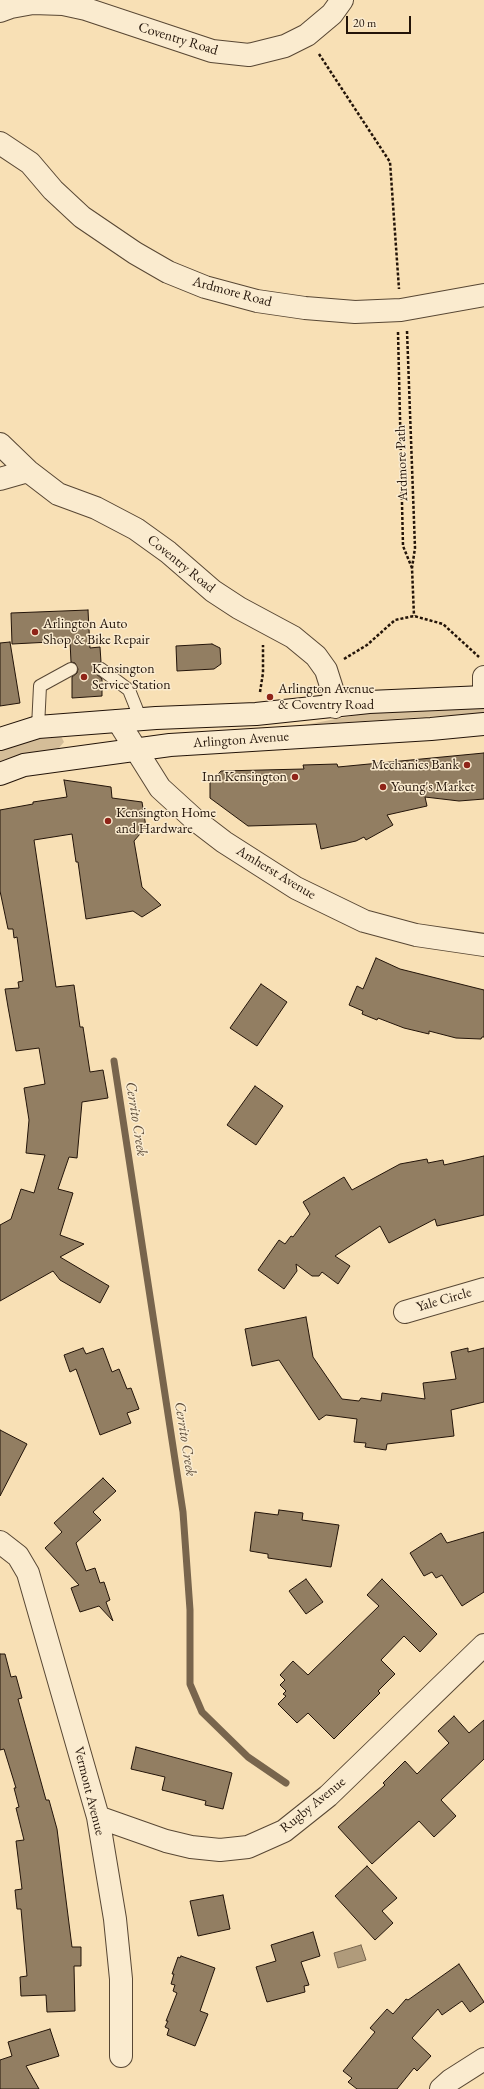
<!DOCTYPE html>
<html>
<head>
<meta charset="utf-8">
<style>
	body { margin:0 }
	#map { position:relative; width:484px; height:2089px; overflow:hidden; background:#f8e0b5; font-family:"EB Garamond",serif }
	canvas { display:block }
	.scale { position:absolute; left:346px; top:16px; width:65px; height:18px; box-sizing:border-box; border:2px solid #231409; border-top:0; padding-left:5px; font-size:12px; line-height:14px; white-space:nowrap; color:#231409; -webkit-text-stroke:3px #faebcf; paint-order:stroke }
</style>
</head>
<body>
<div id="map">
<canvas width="484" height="2089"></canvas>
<div class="scale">20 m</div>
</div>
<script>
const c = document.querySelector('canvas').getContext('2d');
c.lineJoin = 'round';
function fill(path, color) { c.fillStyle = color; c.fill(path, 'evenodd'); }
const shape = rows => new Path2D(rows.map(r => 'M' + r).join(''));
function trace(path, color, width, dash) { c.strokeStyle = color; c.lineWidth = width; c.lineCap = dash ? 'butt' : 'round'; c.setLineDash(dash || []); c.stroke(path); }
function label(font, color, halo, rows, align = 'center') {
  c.font = font + ' "EB Garamond",serif'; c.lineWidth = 3; c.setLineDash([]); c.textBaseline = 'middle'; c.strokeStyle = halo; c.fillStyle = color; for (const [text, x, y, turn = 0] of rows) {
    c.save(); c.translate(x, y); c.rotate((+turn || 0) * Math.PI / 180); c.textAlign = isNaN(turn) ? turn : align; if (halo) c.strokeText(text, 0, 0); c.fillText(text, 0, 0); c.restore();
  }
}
fill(shape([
	[448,708,484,709,484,713,304,725,373,712],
	[60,734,64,742,58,749,33,754,0,764,0,745]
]), '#d4bd98');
const water = shape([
	[361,1945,366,1960,338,1968,334,1953,361,1945]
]);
fill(water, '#b09b7b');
trace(water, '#78654d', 1);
trace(shape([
	[114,1061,183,1512,190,1610,190,1684,202,1712,248,1757,286,1783]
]), '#78654d', 7);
const building = shape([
	[88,610,90,648,100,647,101,662,95,664,94,668,94,672,102,679,102,696,72,698,72,677,77,673,78,669,75,663,71,662,70,641,12,644,11,613,88,610],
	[10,642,20,703,0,706,0,643,10,642],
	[212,644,220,648,221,664,214,669,177,671,176,646,212,644],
	[484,753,484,799,459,801,425,797,427,806,387,815,393,825,366,840,364,837,356,841,321,849,316,824,248,826,210,798,210,783,221,771,304,769,303,765,337,764,338,767,484,753],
	[64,780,111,787,112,798,142,802,146,827,134,841,142,887,161,905,142,917,133,911,86,919,78,862,76,862,72,834,34,840,56,987,74,985,80,1027,83,1027,90,1072,103,1070,108,1098,82,1102,77,1158,69,1157,58,1189,73,1193,60,1235,84,1244,60,1257,109,1286,100,1303,60,1280,53,1271,0,1301,0,1225,11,1219,21,1189,34,1193,45,1155,26,1153,29,1120,24,1088,45,1084,39,1048,16,1051,8,1007,5,989,19,988,18,982,23,981,17,937,14,938,13,929,8,929,0,891,0,810,33,804,33,802,67,797,64,780],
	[376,958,400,969,484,990,484,1037,482,1037,481,1039,456,1038,429,1031,429,1034,404,1028,378,1018,377,1020,362,1014,363,1011,349,1005,357,986,363,989,376,958],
	[261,984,287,1002,257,1046,230,1028,261,984],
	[255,1086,283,1106,256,1145,227,1125,255,1086],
	[484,1156,484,1215,437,1226,435,1219,389,1243,380,1226,335,1256,350,1266,338,1284,322,1272,319,1276,312,1276,296,1264,297,1271,284,1289,258,1270,279,1240,285,1244,291,1236,293,1237,310,1214,303,1202,344,1177,352,1190,400,1164,427,1159,428,1163,443,1160,444,1165,484,1156],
	[306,1317,313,1357,342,1399,359,1401,361,1398,381,1401,382,1393,425,1399,423,1383,456,1379,451,1352,468,1348,468,1352,484,1348,484,1402,451,1410,454,1436,387,1444,386,1450,365,1447,366,1443,354,1442,357,1419,326,1415,319,1420,279,1360,252,1366,245,1329,306,1317],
	[83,1348,86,1354,103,1348,112,1372,119,1369,127,1389,131,1388,139,1409,127,1413,131,1423,100,1435,76,1369,70,1372,64,1355,83,1348],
	[0,1430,27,1444,0,1496,0,1430],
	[103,1478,116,1491,93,1512,101,1520,76,1543,86,1571,95,1568,100,1583,104,1582,110,1600,106,1602,113,1621,99,1606,80,1612,71,1588,79,1585,45,1548,62,1532,54,1523,103,1478],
	[279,1510,303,1513,302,1520,339,1525,331,1567,268,1558,268,1554,250,1551,255,1512,278,1515,279,1510],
	[484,1532,484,1592,462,1606,442,1575,436,1578,432,1572,424,1576,410,1553,441,1533,447,1543,484,1532],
	[306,1579,323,1602,306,1614,289,1591,306,1579],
	[382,1579,437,1634,420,1652,404,1636,381,1660,395,1674,378,1691,380,1693,334,1739,308,1713,297,1723,278,1704,286,1696,283,1694,286,1691,280,1685,285,1680,280,1675,293,1661,308,1675,379,1606,367,1595,382,1579],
	[0,1654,5,1654,11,1677,16,1676,22,1698,18,1699,46,1800,49,1800,57,1829,72,1947,81,1947,81,1966,74,1966,75,2011,47,2012,46,1995,21,1996,20,1977,27,1976,21,1909,17,1909,15,1890,22,1889,16,1841,24,1840,16,1808,19,1807,14,1788,16,1788,4,1749,0,1750,0,1654],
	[454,1716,469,1733,484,1720,484,1759,441,1800,456,1816,434,1837,419,1821,372,1864,338,1827,385,1785,383,1783,405,1761,417,1774,449,1743,438,1731,454,1716],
	[136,1747,232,1773,223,1809,205,1805,206,1801,162,1790,165,1777,131,1769,136,1747],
	[367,1866,397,1898,382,1911,393,1923,375,1940,335,1896,367,1866],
	[223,1895,230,1929,198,1936,190,1901,223,1895],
	[313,1932,320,1956,301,1962,309,1985,304,1986,305,1992,267,2002,256,1967,276,1961,271,1945,313,1932],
	[181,1956,215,1968,200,2011,208,2014,195,2046,167,2035,169,2029,165,2027,168,2021,166,2021,177,1993,173,1991,175,1985,171,1984,174,1974,172,1974,178,1957,180,1958,181,1956],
	[459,1964,484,2002,470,2012,462,2001,442,2015,438,2009,412,2038,431,2056,417,2071,414,2068,397,2089,357,2089,348,2082,352,2078,343,2071,375,2032,370,2028,387,2009,393,2014,406,1999,408,2000,459,1964],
	[50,2029,59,2056,26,2066,39,2089,0,2089,0,2060,12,2056,8,2042,50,2029]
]);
fill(building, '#927e62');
trace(building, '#231409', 1);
const service = shape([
	[101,669,129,690,141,720],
	[38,727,40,686,71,669]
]);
const minor = shape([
	[0,11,11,7,33,3,63,4,86,9,212,51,249,55,285,46,307,35,332,14,342,0],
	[0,143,30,163,53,190,82,217,135,253,168,272,205,287,257,301,305,308,355,312,401,310,484,295],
	[0,444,28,471,58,494,96,508,136,529,168,552,213,591,239,608,293,637,316,656,326,670,333,692,335,707],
	[0,479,28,471],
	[484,677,484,690],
	[118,721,160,788,194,819,224,842,296,888,364,921,416,935,484,945],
	[405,1312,484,1289],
	[0,1542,18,1556,28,1573,98,1817,115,1919,121,1979,121,2056],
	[98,1817,166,1841,191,1847,220,1850,248,1847,284,1831,328,1796,484,1645],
	[441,2089,451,2080,484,2059]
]);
const secondary = shape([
	[0,739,38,727,156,718,256,714,369,702,484,697],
	[0,774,24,765,170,745,431,729,484,724]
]);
trace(service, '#584734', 14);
trace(minor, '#584734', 24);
trace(secondary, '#231409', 24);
trace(shape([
	[319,54,390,162,399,289],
	[407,331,415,548,412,568,414,616],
	[398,332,403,546,412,568],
	[344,659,367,645,395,620,414,616,443,624,479,657],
	[260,692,263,673,263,645]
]), '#231409', 2.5, [3, 2]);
trace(service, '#faebcf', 12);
trace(minor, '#faebcf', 22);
trace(secondary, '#faebcf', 22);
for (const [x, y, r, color] of [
	[35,632,4,"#8f2418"],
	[84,677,4,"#8f2418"],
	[270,697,4,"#8f2418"],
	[467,765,4,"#8f2418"],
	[295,777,4,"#8f2418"],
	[383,787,4,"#8f2418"],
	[108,821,4,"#8f2418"]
]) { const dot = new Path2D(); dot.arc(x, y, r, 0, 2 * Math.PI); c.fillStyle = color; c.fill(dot); trace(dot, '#faebcf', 1.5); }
label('14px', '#231409', '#faebcf', [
	["Coventry Road",178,39,17],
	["Ardmore Road",232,292,15],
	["Ardmore Path",402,463,-92],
	["Coventry Road",181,564,39],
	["Arlington Avenue",241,740,-4],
	["Amherst Avenue",276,873,31],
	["Yale Circle",444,1300,-16],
	["Vermont Avenue",89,1791,76],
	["Rugby Avenue",313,1805,-39]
]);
label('14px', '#231409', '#faebcf', [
	["Arlington Auto",43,624],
	["Shop & Bike Repair",43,640],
	["Kensington",92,669],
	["Service Station",92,685],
	["Arlington Avenue",278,689],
	["& Coventry Road",278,705],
	["Mechanics Bank",459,765,"right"],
	["Inn Kensington",287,777,"right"],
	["Young's Market",391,787],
	["Kensington Home",116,813],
	["and Hardware",116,829]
], 'left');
label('italic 15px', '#5b4a37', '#faebcf', [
	["Cerrito Creek",136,1119,81],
	["Cerrito Creek",185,1439,81]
]);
</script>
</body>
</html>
